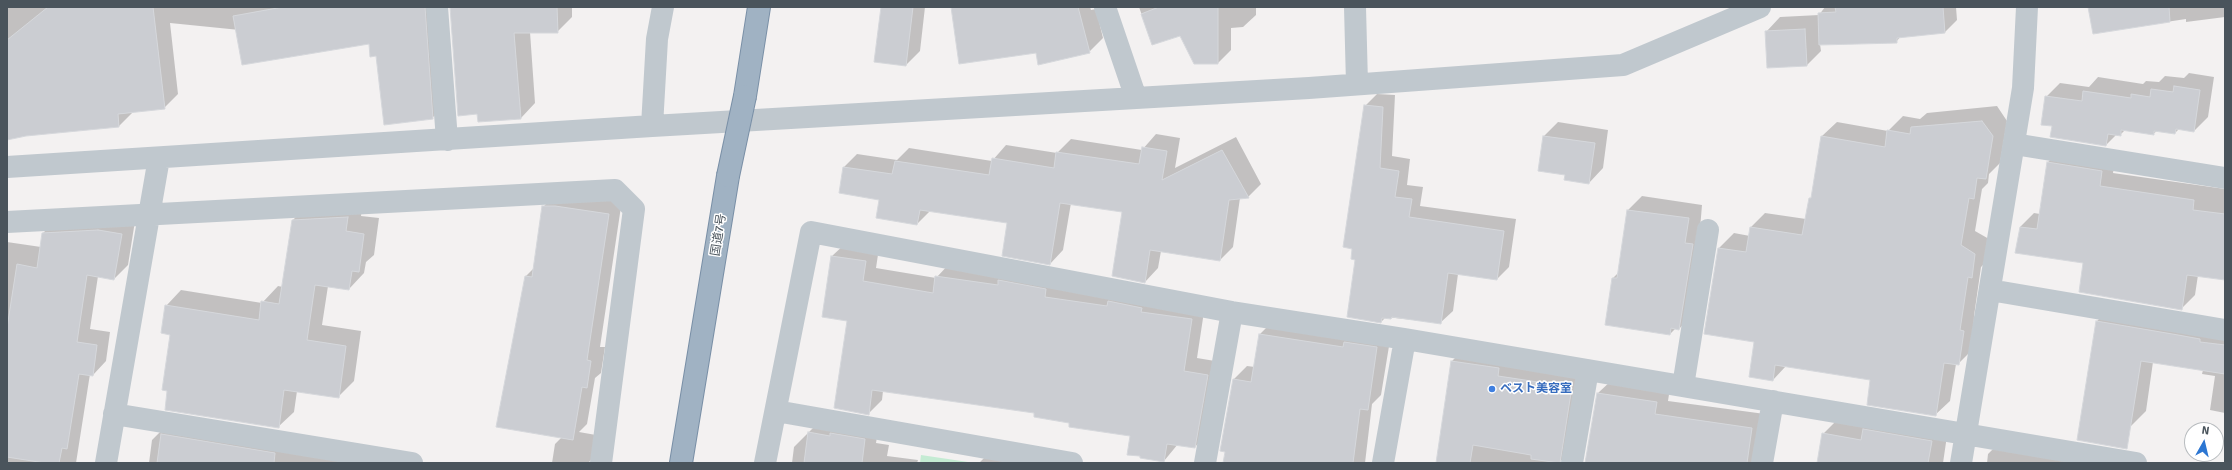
<!DOCTYPE html>
<html>
<head>
<meta charset="utf-8">
<style>
	body { margin:0 }
	#map { position:relative; width:2232px; height:470px; overflow:hidden; background:#f3f1f1; font-family:Signika,sans-serif }
	canvas { display:block }
	.frame { position:absolute; inset:0; border:8px solid #4a545c; pointer-events:none }
	.north { position:absolute; left:2184px; top:422px; width:40px; height:40px; box-sizing:border-box; background:#fff; border:1px solid #b7bbbe; border-radius:50%; rotate:8deg; font-size:11px; font-weight:700; line-height:16px; text-align:center; color:#4a545c }
	.north::after { content:''; display:block; margin:auto; width:14px; height:18px; background:#2c76d2; clip-path:polygon(50% 0,100% 100%,50% 72%,0 100%) }
</style>
</head>
<body>
<div id="map">
<canvas width="2232" height="470"></canvas>
<div class="frame"></div>
<div class="north">N</div>
</div>
<script>
const c = document.querySelector('canvas').getContext('2d');
c.lineJoin = 'round';
function fill(path, color) { c.fillStyle = color; c.fill(path, 'evenodd'); }
const shape = rows => new Path2D(rows.map(r => 'M' + r).join(''));
function trace(path, color, width, dash) { c.strokeStyle = color; c.lineWidth = width; c.lineCap = dash ? 'butt' : 'round'; c.setLineDash(dash || []); c.stroke(path); }
function label(font, color, halo, rows, align = 'center') {
  c.font = font + ' Signika,"Noto Sans JP",sans-serif'; c.lineWidth = 3; c.setLineDash([]); c.textBaseline = 'middle'; c.strokeStyle = halo; c.fillStyle = color; for (const [text, x, y, turn = 0] of rows) {
    c.save(); c.translate(x, y); c.rotate((+turn || 0) * Math.PI / 180); c.textAlign = isNaN(turn) ? turn : align; if (halo) c.strokeText(text, 0, 0); c.fillText(text, 0, 0); c.restore();
  }
}
fill(shape([
	[921,455,968,462,967,463,920,463]
]), '#c4ebd3');
fill(shape([
	[7,7,439,7,447,104,432,118,377,55,369,43,170,23,178,94,164,108,133,112,119,126,26,135,7,139],
	[451,7,572,7,572,17,557,32,530,32,535,103,521,118,478,113],
	[882,7,925,7,920,51,906,65],
	[952,7,1090,7,1091,10,1096,9,1103,38,1089,52,1036,52],
	[1139,7,1256,7,1256,15,1243,27,1231,28,1231,50,1218,63,1181,35,1152,44],
	[1825,7,1956,7,1957,20,1944,33,1901,36,1896,42,1820,44,1821,51,1807,65,1766,32,1780,17,1819,15],
	[2089,7,2225,7,2225,17,2186,22,2186,19,2093,33],
	[2189,73,2214,77,2208,117,2194,131,2179,129,2175,133,2157,131,2153,134,2125,130,2120,135,2116,135,2106,145,2053,125,2046,97,2060,83,2089,87,2098,77,2143,84,2146,81,2159,82,2165,76,2184,78],
	[1377,94,1395,95,1392,156,1410,159,1407,185,1423,187,1420,206,1516,219,1509,267,1497,279,1458,274,1453,311,1440,323,1386,317,1381,322,1356,259,1365,106],
	[1997,106,2007,121,2000,163,1989,174,1988,183,1982,189,1975,231,1989,239,1986,262,1981,267,1974,316,1973,349,1958,364,1956,364,1950,401,1935,415,1871,379,1786,366,1773,380,1719,248,1734,233,1750,236,1751,227,1765,213,1806,219,1810,199,1812,196,1822,136,1837,122,1888,131,1903,116,1920,119,1927,113],
	[1558,122,1608,130,1603,168,1589,183,1566,174,1539,170,1544,136],
	[1156,134,1180,138,1175,168,1236,137,1261,184,1248,197,1240,198,1233,247,1220,260,1161,251,1158,268,1145,282,1123,211,1071,203,1063,250,1050,264,1008,222,931,210,917,224,880,199,844,167,857,154,897,160,909,148,992,161,1006,145,1057,153,1071,139,1142,150],
	[2061,149,2116,157,2113,173,2225,189,2225,279,2198,275,2195,295,2181,309,2084,262,2020,227,2034,213,2040,214,2048,162],
	[557,193,622,200,600,347,605,347,601,373,595,378,587,424,579,432,596,435,592,459,588,463,552,463,555,444,562,437,526,276,534,268,543,207],
	[1642,196,1702,205,1693,314,1679,329,1676,328,1670,334,1613,278,1619,272,1628,210],
	[363,202,361,216,379,218,374,255,366,262,364,273,349,289,328,286,322,325,361,331,354,381,338,397,297,391,294,412,278,427,168,390,171,334,166,306,181,290,262,303,278,286,283,287,293,220,308,204],
	[56,220,135,221,128,265,114,279,98,276,90,329,110,332,106,361,93,375,90,374,76,463,7,463,7,242,41,247,43,233],
	[846,243,879,248,876,268,936,278,950,263,1205,305,1197,358,1221,362,1208,433,1195,447,1178,444,1164,461,1128,454,1131,435,1035,412,883,391,882,400,868,414,832,256],
	[2112,306,2225,328,2225,413,2210,410,2215,376,2202,374,2203,370,2153,362,2146,411,2130,427,2097,321],
	[1274,320,1391,334,1381,395,1372,404,1365,463,1227,463,1234,379,1247,366,1255,367,1260,334],
	[1468,345,1587,377,1575,447,1560,462,1437,463,1452,361],
	[1612,380,1670,388,1668,401,1765,414,1758,463,1585,463,1598,393],
	[823,418,879,425,876,443,889,445,887,456,918,460,917,463,792,463,794,447],
	[1837,420,1948,429,1943,463,1818,463,1823,434],
	[166,426,378,463,149,463,152,440],
	[2002,440,2112,463,1987,463,1988,454],
	[986,456,1033,463,979,463]
]), '#0003');
const building = shape([
	[48,7,153,7,165,109,118,114,119,127,26,136,7,140,7,40,48,7],
	[283,7,425,7,433,119,384,125,376,56,370,57,369,44,242,65,233,16,283,7],
	[450,7,557,7,558,33,514,33,521,119,478,122,477,114,458,116,450,7],
	[881,7,913,7,906,66,874,62,881,7],
	[951,7,1078,7,1090,53,1038,65,1036,53,959,64,951,7],
	[1159,7,1218,7,1218,64,1194,64,1180,36,1152,45,1141,14,1159,7],
	[1835,7,1943,7,1945,33,1897,38,1897,43,1819,45,1818,13,1836,12,1835,7],
	[2088,7,2169,7,2170,22,2093,34,2088,7],
	[1805,29,1807,66,1767,68,1765,31,1805,29],
	[2174,86,2200,90,2194,132,2176,129,2175,134,2154,131,2154,135,2121,130,2121,136,2108,134,2106,146,2050,137,2052,126,2041,125,2045,96,2082,101,2083,91,2131,98,2131,94,2150,97,2151,89,2173,92,2174,86],
	[1364,105,1383,107,1380,168,1399,171,1395,197,1412,199,1409,217,1504,231,1497,280,1448,273,1441,324,1392,317,1391,319,1382,318,1381,323,1347,317,1355,260,1351,259,1352,249,1343,247,1364,105],
	[1982,121,1993,136,1986,179,1977,178,1974,199,1969,198,1961,245,1975,254,1972,278,1968,277,1960,330,1964,331,1959,365,1944,363,1936,416,1867,405,1870,380,1775,365,1773,381,1749,377,1754,342,1704,334,1718,248,1746,252,1750,227,1802,235,1809,198,1811,198,1821,136,1885,147,1887,130,1910,134,1911,127,1982,121],
	[1543,136,1595,143,1589,184,1564,180,1565,175,1538,171,1543,136],
	[1142,147,1167,151,1162,180,1222,150,1249,198,1229,200,1220,261,1150,250,1145,283,1112,276,1122,212,1060,203,1050,265,1002,256,1007,223,920,210,917,225,876,218,879,200,839,193,843,167,892,174,895,161,989,175,992,158,1054,168,1056,152,1139,164,1142,147],
	[2047,162,2102,171,2100,186,2194,200,2193,210,2225,214,2225,280,2187,275,2182,310,2079,292,2083,263,2015,253,2020,227,2037,229,2047,162],
	[542,206,555,206,609,214,587,360,591,361,587,388,582,387,573,440,496,427,525,276,532,277,542,206],
	[1627,210,1689,218,1685,243,1693,244,1679,330,1671,328,1670,335,1605,325,1612,278,1617,278,1627,210],
	[348,217,346,231,364,234,359,272,352,271,349,290,315,285,307,340,346,346,339,398,284,390,279,428,165,410,167,391,162,390,170,335,161,333,165,305,259,320,261,301,279,304,292,220,348,217],
	[98,230,122,234,114,280,87,275,77,342,97,345,93,376,79,374,67,449,62,448,59,463,45,463,7,457,7,328,17,264,37,268,42,233,98,230],
	[831,256,866,261,863,281,933,293,935,276,998,285,998,280,1046,289,1045,297,1107,306,1108,301,1142,308,1141,312,1192,319,1184,371,1208,375,1195,448,1167,444,1164,462,1140,458,1140,456,1127,455,1130,436,1069,427,1069,423,1034,417,1034,413,872,390,869,415,834,408,847,321,822,317,831,256],
	[2096,321,2178,335,2200,339,2200,342,2225,345,2225,374,2141,361,2127,449,2077,440,2096,321],
	[1259,334,1343,347,1344,342,1377,347,1368,410,1360,409,1353,463,1223,463,1225,452,1220,451,1233,379,1251,382,1259,334],
	[1451,361,1499,368,1498,376,1538,382,1537,388,1571,393,1560,463,1531,459,1531,455,1473,445,1470,463,1436,463,1451,361],
	[1597,393,1657,402,1655,414,1752,428,1747,463,1585,463,1597,393],
	[1863,429,1932,441,1928,463,1817,463,1822,433,1861,440,1863,429],
	[808,432,830,436,830,433,865,439,862,463,804,463,808,432],
	[161,434,275,453,274,463,157,463,161,434]
]);
fill(building, '#cbcdd2');
trace(building, '#d5d7db', 1);
const trunk = shape([
	[745,96,759,7],
	[681,463,728,176]
]);
trace(trunk, '#798fa6', 24);
trace(shape([
	[437,7,447,140],
	[1105,7,1136,98],
	[1355,7,1357,84],
	[652,126,657,39,663,7],
	[2014,144,2225,178],
	[7,167,652,126,1309,88,1623,65,1760,7],
	[7,222,615,190,634,209,601,463],
	[1990,290,2225,330],
	[1683,386,1708,230],
	[776,411,1072,463],
	[114,414,412,463],
	[106,463,159,158],
	[765,463,811,232,1232,312,1405,339,2136,463],
	[1205,463,1232,312],
	[1383,463,1405,339],
	[1572,463,1588,370],
	[1762,463,1773,401],
	[1961,463,2023,88,2027,7]
]), '#c0c8ce', 22);
trace(trunk, '#a0b2c3', 22);
const trunkBridge = shape([
	[728,176,745,96]
]);
trace(trunkBridge, '#798fa6', 24, []);
trace(trunkBridge, '#a0b2c3', 22);
for (const [x, y, r, color] of [
	[1492,389,4,"#3f7fe0"]
]) { const dot = new Path2D(); dot.arc(x, y, r, 0, 2 * Math.PI); c.fillStyle = color; c.fill(dot); trace(dot, '#fff', 1.5); }
label('12px', '#4a545c', '#fff', [
	["国道7号",719,235,-81]
]);
label('bold 12px', '#366cbe', '#fff', [
	["ベスト美容室",1500,389]
], 'left');
</script>
</body>
</html>
